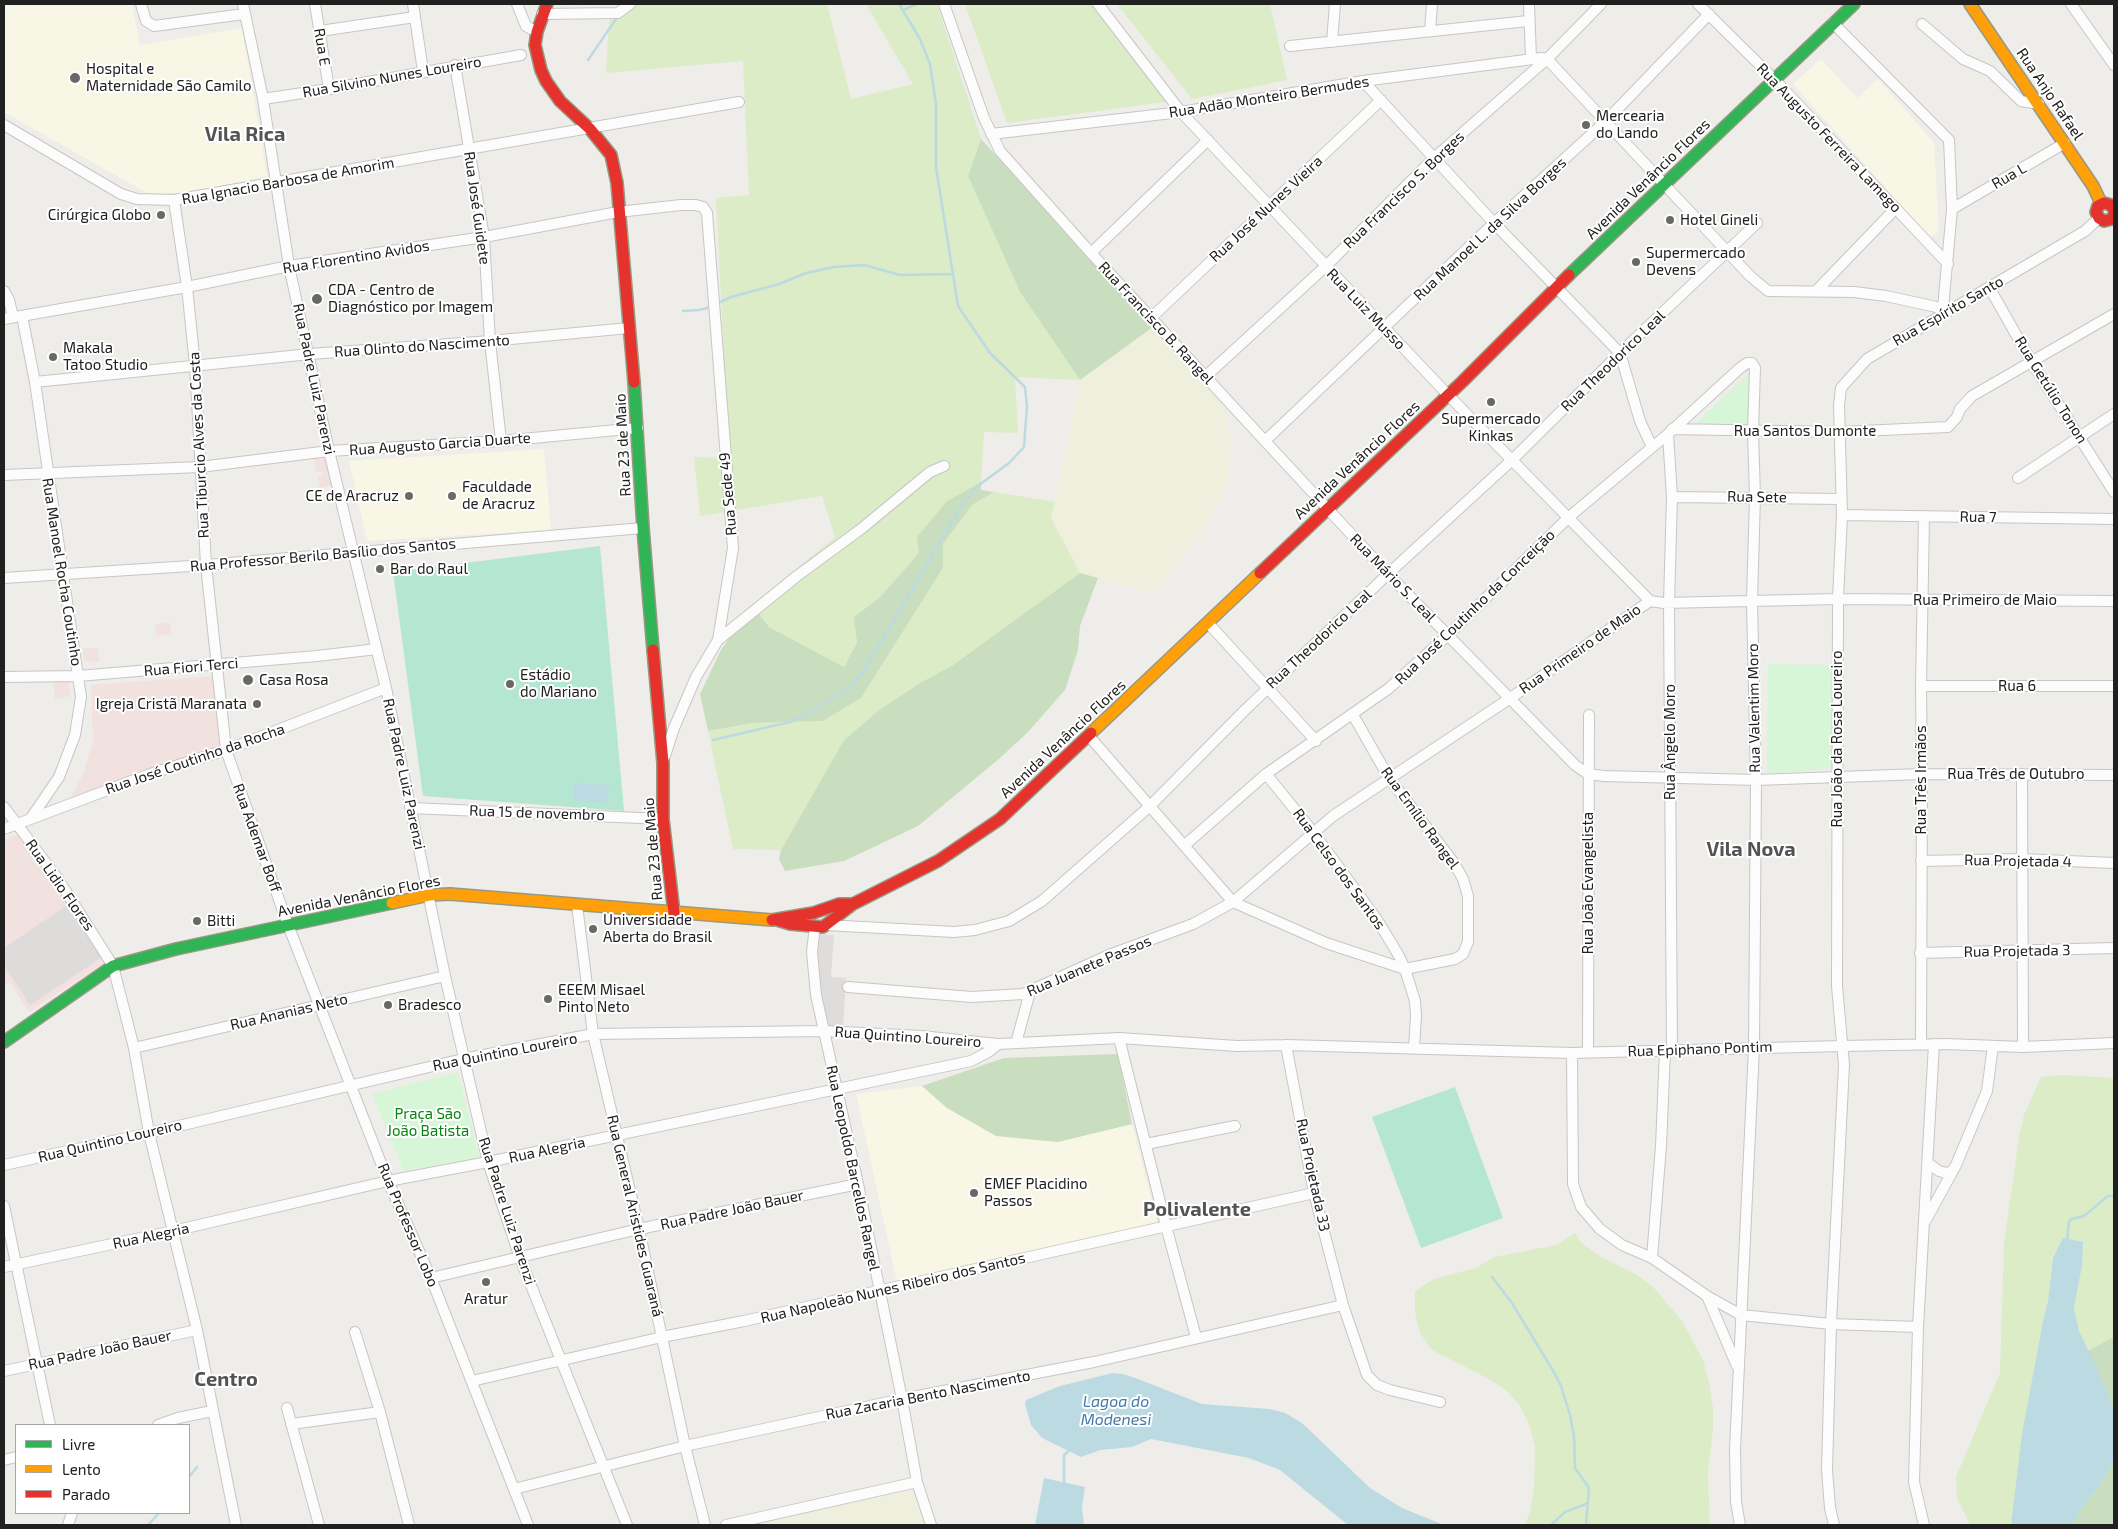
<!DOCTYPE html>
<html>
<head>
<meta charset="utf-8">
<style>
	body { margin:0 }
	#map { position:relative; width:2118px; height:1529px; overflow:hidden; background:#efede9; font-family:"Exo 2",sans-serif }
	canvas { display:block }
	.frame { position:absolute; inset:0; border:5px solid #202020; pointer-events:none }
	.legend { position:absolute; left:15px; top:1424px; width:175px; height:90px; box-sizing:border-box; background:#fff; border:1px solid #a6a6a6; margin:0; padding:6px 9px; list-style:none; font-size:15px; color:#202020 }
	.legend li { display:flex; align-items:center; gap:10px; height:25px }
	.legend b { width:25px; border:1px solid #a6a6a6 }
</style>
</head>
<body>
<div id="map">
<canvas width="2118" height="1529"></canvas>
<div class="frame"></div>
<ul class="legend">
<li><b style="height:6px;background:#30b455"></b>Livre</li>
<li><b style="height:6px;background:#ff9f0a"></b>Lento</li>
<li><b style="height:6px;background:#e5322d"></b>Parado</li>
</ul>
</div>
<script>
const c = document.querySelector('canvas').getContext('2d');
c.lineJoin = 'round';
function fill(path, color) { c.fillStyle = color; c.fill(path, 'evenodd'); }
const shape = rows => new Path2D(rows.map(r => 'M' + r).join(''));
function trace(path, color, width, dash) { c.strokeStyle = color; c.lineWidth = width; c.lineCap = dash ? 'butt' : 'round'; c.setLineDash(dash || []); c.stroke(path); }
function label(font, color, halo, rows, align = 'center') {
  c.font = font + ' "Exo 2",sans-serif'; c.lineWidth = 4; c.setLineDash([]); c.textBaseline = 'middle'; c.strokeStyle = halo; c.fillStyle = color; for (const [text, x, y, turn = 0] of rows) {
    c.save(); c.translate(x, y); c.rotate((+turn || 0) * Math.PI / 180); c.textAlign = isNaN(turn) ? turn : align; if (halo) c.strokeText(text, 0, 0); c.fillText(text, 0, 0); c.restore();
  }
}
fill(shape([
	[313,453,327,453,334,485,320,488,318,476,323,475,323,471,316,472],
	[170,623,171,634,156,636,155,624],
	[83,648,98,648,99,662,84,661],
	[215,676,222,746,71,797,83,774,93,742,91,685],
	[69,681,70,696,55,699,53,682],
	[21,833,110,959,29,1012,10,982,4,984,4,840]
]), '#f1e1df');
fill(shape([
	[4,4,132,4,140,45,242,28,267,176,185,193,147,193,4,112],
	[1821,59,1857,98,1878,79,1934,143,1939,232,1929,237,1793,84],
	[544,449,551,530,367,541,349,461],
	[922,1086,947,1108,996,1136,1058,1142,1132,1124,1158,1225,897,1282,856,1094]
]), '#f8f7e5');
fill(shape([
	[69,904,105,955,30,1005,4,965,4,948]
]), '#dddcda');
fill(shape([
	[1153,327,1203,375,1223,404,1231,440,1228,482,1206,527,1153,594,1080,573,1051,518,1080,380],
	[913,1490,925,1525,754,1525]
]), '#eeefdc');
fill(shape([
	[635,4,827,4,851,99,913,84,866,4,937,4,981,139,968,176,1020,292,1080,380,1015,377,1018,433,984,432,981,482,947,501,919,553,880,597,854,617,857,643,844,667,769,627,752,605,835,537,822,496,700,516,694,457,729,458,716,198,749,195,743,61,606,73,609,20],
	[965,4,1096,4,1173,101,1007,123],
	[1117,4,1270,4,1287,80,1192,99],
	[994,492,1055,502,1051,518,1080,573,953,665,920,683,879,710,844,740,781,850,733,849,708,731,752,723,823,721,861,698,943,568,943,544,972,505],
	[2062,1075,2114,1078,2114,1337,2087,1351,2079,1331,2074,1308,2077,1287,2063,1238,2053,1258,2048,1301,2039,1341,2011,1525,1970,1525,1957,1498,1956,1477,2000,1373,2004,1243,2019,1137,2024,1115,2041,1077],
	[1575,1233,1581,1242,1598,1255,1637,1275,1654,1288,1682,1321,1703,1360,1709,1382,1713,1408,1713,1429,1708,1474,1710,1525,1525,1525,1530,1511,1534,1489,1535,1446,1529,1424,1520,1406,1506,1390,1489,1379,1432,1350,1420,1333,1415,1312,1415,1291,1434,1279,1476,1268,1494,1257,1557,1245]
]), '#dbecc7');
fill(shape([
	[981,139,1153,327,1080,380,1020,292,968,176],
	[981,482,981,490,994,492,972,505,943,544,943,568,861,698,823,721,752,723,708,731,700,694,721,650,752,605,769,627,844,667,857,643,854,617,880,597,919,553,917,537,947,501],
	[1080,573,1098,578,1080,626,1078,650,1065,690,1028,732,1000,758,918,826,844,861,785,871,779,859,781,850,844,740,879,710,920,683,953,665],
	[1118,1054,1132,1124,1058,1142,996,1136,947,1108,922,1086,1004,1058],
	[2114,1337,2114,1418,2108,1392,2087,1351],
	[2114,1458,2114,1525,2072,1525,2080,1511,2106,1477]
]), '#c9debe');
fill(shape([
	[1749,373,1751,427,1692,427],
	[1768,664,1833,665,1832,768,1767,774],
	[458,1072,479,1157,404,1171,372,1094]
]), '#d7f5d7');
fill(shape([
	[600,546,624,811,423,796,393,572],
	[1455,1087,1503,1218,1421,1248,1372,1117]
]), '#b4e6d1');
fill(shape([
	[574,783,609,785,608,803,573,800],
	[2063,1238,2083,1242,2082,1265,2074,1308,2079,1331,2108,1392,2114,1414,2114,1458,2106,1477,2080,1511,2072,1525,2011,1525,2022,1434,2043,1321,2048,1301,2053,1258],
	[1113,1373,1123,1374,1138,1379,1202,1404,1270,1409,1285,1413,1302,1423,1370,1488,1402,1508,1444,1525,1348,1525,1280,1470,1249,1458,1151,1439,1132,1447,1100,1450,1081,1457,1042,1438,1031,1425,1025,1404,1026,1400,1060,1386],
	[1044,1478,1085,1487,1082,1507,1084,1525,1035,1525]
]), '#bcdae2');
fill(shape([
	[817,934,834,935,831,977,846,978,843,1028,825,1025,820,984,816,983]
]), '#dedddb');
trace(shape([
	[903,10,917,4],
	[588,60,618,16],
	[716,304,731,297,779,284,806,273,834,267,864,265,900,275,952,274],
	[683,311,699,310,711,307],
	[713,740,790,722,807,714,852,686,866,667,962,505,975,488,1009,463,1024,447,1027,406,1025,387,990,353,958,306,936,167,936,104,930,64,920,39,899,4],
	[2067,1241,2069,1222,2071,1219,2084,1216,2108,1196,2114,1196],
	[1492,1277,1512,1303,1555,1374,1561,1386,1570,1415,1574,1436,1575,1468,1589,1488,1586,1525],
	[189,1477,197,1467],
	[1064,1484,1064,1455,1070,1450],
	[148,1525,159,1513],
	[1551,1525,1565,1512,1586,1504]
]), '#bcdae2', 2.5);
const street = shape([
	[141,4,146,21,154,26,244,14],
	[243,4,263,99,289,266,329,451,386,688,445,976,488,1162,520,1258,627,1525],
	[315,4,329,89],
	[413,4,423,71],
	[517,4,526,26,537,32],
	[944,4,984,118,1000,151,1091,253,1388,574,1575,765,1588,774,1604,776,1756,780,1922,774,2114,775],
	[1098,4,1181,112,1448,395,1650,601],
	[1529,4,1531,58],
	[1698,4,1774,79,1948,264],
	[2071,4,2114,65],
	[542,14,618,13,630,4],
	[1833,23,1949,140,1952,209,1943,308],
	[1922,24,1963,59,1990,71,2021,101,2039,104],
	[320,31,415,17],
	[1430,31,1432,4],
	[1332,42,1335,4],
	[1290,46,1528,21],
	[455,65,484,237,490,341,501,441],
	[1363,81,1494,223,1620,353,1640,421,1652,447],
	[263,99,329,89,521,55],
	[4,125,121,194,137,199,174,200,739,102],
	[991,134,1181,112,1363,81,1541,58,1547,59,1750,276,1768,291,1854,292,1886,296,1950,310],
	[174,200,187,287,195,365,206,565,226,750,288,925,388,1181,431,1278,528,1525],
	[1952,209,2065,143],
	[1091,253,1208,140],
	[1989,287,2031,361,2114,492],
	[1817,290,1896,208],
	[4,291,9,300,13,317],
	[22,316,35,382,81,697,75,735,59,777,31,818],
	[1151,318,1381,100],
	[4,319,187,287,289,266,484,237,618,212,681,205,696,205,703,207,707,213,733,548,718,640,696,677,674,728,665,756],
	[1206,376,1326,266,1434,158,1547,59,1601,4],
	[35,382,310,354,490,341,629,328],
	[1672,429,1839,432,1948,427,1957,417,1960,409,1972,396,2114,314],
	[1668,434,1672,497,1669,603,1672,1051],
	[1266,440,1494,223,1605,122,1709,14],
	[4,475,200,467,329,451,501,441,638,428],
	[2018,478,2114,414],
	[1672,497,1841,499],
	[1842,515,2114,519],
	[4,578,206,565,643,528],
	[1208,623,1316,741],
	[718,640,797,576,861,529,930,472,944,466],
	[4,677,78,676,317,656,377,649],
	[1921,686,2114,686],
	[1089,736,1233,902,1326,943,1405,969,1455,959,1463,954,1468,942,1468,896,1463,879,1454,863,1389,778,1353,715],
	[1266,774,1313,832,1378,921,1399,956,1405,969,1415,1001,1416,1016,1414,1048],
	[2022,774,2023,1047],
	[4,807,58,879,113,966,134,1048,149,1133,197,1330,236,1525],
	[411,808,663,819],
	[4,829,150,774,226,750,386,688],
	[1185,845,1266,774,1388,689,1448,635,1569,517,1668,434,1740,368,1747,363,1752,363,1755,368,1753,431,1755,497,1752,600,1756,780,1754,1048,1735,1450,1736,1502,1740,1525],
	[1921,861,2021,859,2114,863],
	[577,905,593,1034,639,1229,685,1446,705,1525],
	[826,925,954,932,975,930,1009,921,1042,901,1150,806,1245,710,1388,574,1512,460,1620,353,1757,223],
	[815,926,812,952,816,995,858,1184,902,1399,917,1482,931,1525],
	[1920,953,2114,948],
	[848,987,972,997,1023,994,1109,955,1193,924,1233,902,1333,816,1509,699,1650,601,1664,603,1838,599,2114,601],
	[1119,1038,1166,1226,1196,1337],
	[1016,1043,1030,992],
	[1921,1044,1922,774,1921,686,1924,516],
	[1286,1045,1314,1193,1343,1305,1367,1375,1377,1385,1390,1390,1440,1402],
	[134,1048,445,976],
	[1588,1052,1589,715],
	[1572,1053,1573,1184,1581,1207,1600,1229,1622,1245,1652,1258,1707,1296,1741,1315,1831,1324,1918,1327],
	[1146,1144,1235,1126],
	[1928,1163,1939,1171,1946,1173,1953,1171],
	[4,1165,149,1133,463,1059,593,1034,824,1031,921,1036,998,1044,1119,1038,1237,1046,1286,1045,1572,1053,1842,1046,1946,1044,2023,1047,2114,1043],
	[4,1206,50,1425],
	[1926,1220,1956,1165,1987,1091,1993,1046],
	[1652,1258,1661,1146,1665,1051],
	[4,1267,173,1231,388,1181,488,1162,971,1061,990,1051,998,1044],
	[431,1278,639,1229,858,1184],
	[1707,1296,1737,1366],
	[355,1332,380,1412,409,1525],
	[4,1371,197,1330],
	[472,1381,662,1337,744,1321,1314,1193],
	[287,1408,319,1525],
	[291,1424,380,1412],
	[158,1425,178,1418,212,1411],
	[4,1460,16,1457],
	[514,1489,685,1446,902,1399,1094,1362,1343,1305],
	[68,1525,72,1513],
	[726,1525,917,1482],
	[1834,1525,1830,1508,1827,1470,1831,1324,1844,1065,1837,986,1838,599,1842,515,1839,405,1841,388,1867,359,2085,231,2099,218],
	[1924,1525,1914,1482,1918,1327,1934,1044]
]);
const fast = shape([
	[1569,275,1854,4],
	[634,382,643,528,653,650],
	[4,1042,113,966,176,949,392,903]
]);
const slow = shape([
	[1970,4,2093,186,2101,203],
	[1091,733,1260,573],
	[392,903,429,895,450,894,772,920]
]);
const jam = shape([
	[547,4,537,32,535,45,541,70,546,81,560,101,590,129,611,155,617,183,634,382],
	[2114,210,2111,205,2104,203,2098,206,2096,212,2099,218,2104,221,2112,219,2114,215],
	[1260,573,1462,382,1569,275],
	[653,650,663,763,663,819,674,913],
	[772,920,813,913,839,904,853,904],
	[777,920,790,924,823,927,853,904,938,861,1000,819,1091,733]
]);
trace(street, '#c7c6c5', 12);
trace(fast, '#989980', 14);
trace(slow, '#989980', 14);
trace(jam, '#989980', 14);
trace(street, '#fdfcfc', 10);
trace(fast, '#30b455', 11);
trace(slow, '#ff9f0a', 11);
trace(jam, '#e5322d', 11);
for (const [x, y, r, color] of [
	[75,78,6,"#686866"],
	[1586,125,5,"#686866"],
	[161,215,5,"#686866"],
	[1670,220,5,"#686866"],
	[1636,262,5,"#686866"],
	[317,299,6,"#686866"],
	[53,357,5,"#686866"],
	[1491,402,5,"#686866"],
	[409,496,5,"#686866"],
	[452,496,5,"#686866"],
	[380,569,5,"#686866"],
	[248,680,6,"#686866"],
	[510,684,5,"#686866"],
	[257,704,5,"#686866"],
	[197,921,5,"#686866"],
	[593,929,5,"#686866"],
	[548,999,5,"#686866"],
	[388,1005,5,"#686866"],
	[974,1193,5,"#686866"],
	[486,1282,5,"#686866"]
]) { const dot = new Path2D(); dot.arc(x, y, r, 0, 2 * Math.PI); c.fillStyle = color; c.fill(dot); trace(dot, '#fff', 2); }
label('15px', '#202020', '#fff', [
	["Rua E",322,47,81],
	["Rua Silvino Nunes Loureiro",392,77,-10],
	["Rua Anjo Rafael",2050,94,56],
	["Rua Adão Monteiro Bermudes",1269,97,-9],
	["Rua Augusto Ferreira Lamego",1829,138,46],
	["Rua L",2009,176,-30],
	["Avenida Venâncio Flores",1648,179,-44],
	["Rua Ignacio Barbosa de Amorim",288,181,-10],
	["Rua Francisco S. Borges",1404,190,-44],
	["Rua José Guidete",477,208,82],
	["Rua José Nunes Vieira",1266,209,-43],
	["Rua Manoel L. da Silva Borges",1490,229,-43],
	["Rua Florentino Avidos",356,257,-9],
	["Rua Luiz Musso",1366,309,46],
	["Rua Espírito Santo",1948,311,-30],
	["Rua Francisco B. Rangel",1156,323,47],
	["Rua Olinto do Nascimento",422,346,-4],
	["Rua Theodorico Leal",1613,361,-44],
	["Rua Padre Luiz Parenzi",314,379,78],
	["Rua Getúlio Tonon",2051,390,58],
	["Rua Santos Dumonte",1805,431],
	["Rua Augusto Garcia Duarte",440,444,-4],
	["Rua Tiburcio Alves da Costa",199,445,-93],
	["Rua 23 de Maio",623,445,-93],
	["Avenida Venâncio Flores",1357,460,-43],
	["Rua Sede 49",728,494,-95],
	["Rua Sete",1757,497,1],
	["Rua 7",1978,517,1],
	["Rua Professor Berilo Basílio dos Santos",323,555,-5],
	["Rua Manoel Rocha Coutinho",62,572,81],
	["Rua Mário S. Leal",1393,578,46],
	["Rua Primeiro de Maio",1985,600],
	["Rua José Coutinho da Conceição",1475,607,-44],
	["Rua Theodorico Leal",1319,639,-43],
	["Rua Primeiro de Maio",1580,649,-35],
	["Rua Fiori Terci",191,667,-5],
	["Rua 6",2017,686],
	["Rua Valentim Moro",1754,708,-91],
	["Avenida Venâncio Flores",1063,739,-43],
	["Rua João da Rosa Loureiro",1837,739,-90],
	["Rua Ângelo Moro",1670,742,-90],
	["Rua José Coutinho da Rocha",195,759,-19],
	["Rua Padre Luiz Parenzi",404,774,78],
	["Rua Três de Outubro",2016,774],
	["Rua Três Irmãos",1921,780,-90],
	["Rua 15 de novembro",537,813,2],
	["Rua Emílio Rangel",1420,818,54],
	["Rua Ademar Boff",257,838,70],
	["Rua 23 de Maio",653,849,-95],
	["Rua Projetada 4",2018,861,1],
	["Rua Celso dos Santos",1339,869,54],
	["Rua João Evangelista",1588,883,-90],
	["Rua Lidio Flores",60,885,55],
	["Avenida Venâncio Flores",359,896,-11],
	["Rua Projetada 3",2017,951,-1],
	["Rua Juanete Passos",1089,966,-23],
	["Rua Ananias Neto",289,1012,-13],
	["Rua Quintino Loureiro",908,1037,4],
	["Rua Epiphano Pontim",1700,1049,-2],
	["Rua Quintino Loureiro",505,1052,-11],
	["Rua Quintino Loureiro",110,1141,-13],
	["Rua Alegria",547,1150,-12],
	["Rua Leopoldo Barcellos Rangel",853,1168,78],
	["Rua Projetada 33",1313,1175,78],
	["Rua Padre João Bauer",732,1210,-12],
	["Rua Padre Luiz Parenzi",507,1211,72],
	["Rua General Aristides Guaraná",635,1216,77],
	["Rua Professor Lobo",408,1225,67],
	["Rua Alegria",151,1236,-12],
	["Rua Napoleão Nunes Ribeiro dos Santos",893,1288,-13],
	["Rua Padre João Bauer",100,1350,-12],
	["Rua Zacaria Bento Nascimento",928,1395,-11]
]);
label('15px', '#202020', '#fff', [
	["Hospital e",86,69],
	["Maternidade São Camilo",86,86],
	["Mercearia",1596,116],
	["do Lando",1596,133],
	["Cirúrgica Globo",151,215,"right"],
	["Hotel Gineli",1680,220],
	["Supermercado",1646,253],
	["Devens",1646,270],
	["CDA - Centro de",328,290],
	["Diagnóstico por Imagem",328,307],
	["Makala",63,348],
	["Tatoo Studio",63,365],
	["Supermercado",1491,419,"center"],
	["Kinkas",1491,436,"center"],
	["Faculdade",462,487],
	["de Aracruz",462,504],
	["CE de Aracruz",399,496,"right"],
	["Bar do Raul",390,569],
	["Estádio",520,675],
	["do Mariano",520,692],
	["Casa Rosa",259,680],
	["Igreja Cristã Maranata",247,704,"right"],
	["Universidade",603,920],
	["Aberta do Brasil",603,937],
	["Bitti",207,921],
	["EEEM Misael",558,990],
	["Pinto Neto",558,1007],
	["Bradesco",398,1005],
	["EMEF Placidino",984,1184],
	["Passos",984,1201],
	["Aratur",486,1299,"center"]
], 'left');
label('15px', '#098413', '#fff', [
	["Praça São",428,1114],
	["João Batista",428,1131]
]);
label('italic 16px', '#4679ab', '#fff', [
	["Lagoa do",1116,1402],
	["Modenesi",1116,1420]
]);
label('bold 20px', '#535353', '#fff', [
	["Vila Rica",245,134],
	["Vila Nova",1751,849],
	["Polivalente",1197,1209],
	["Centro",226,1379]
]);
</script>
</body>
</html>
